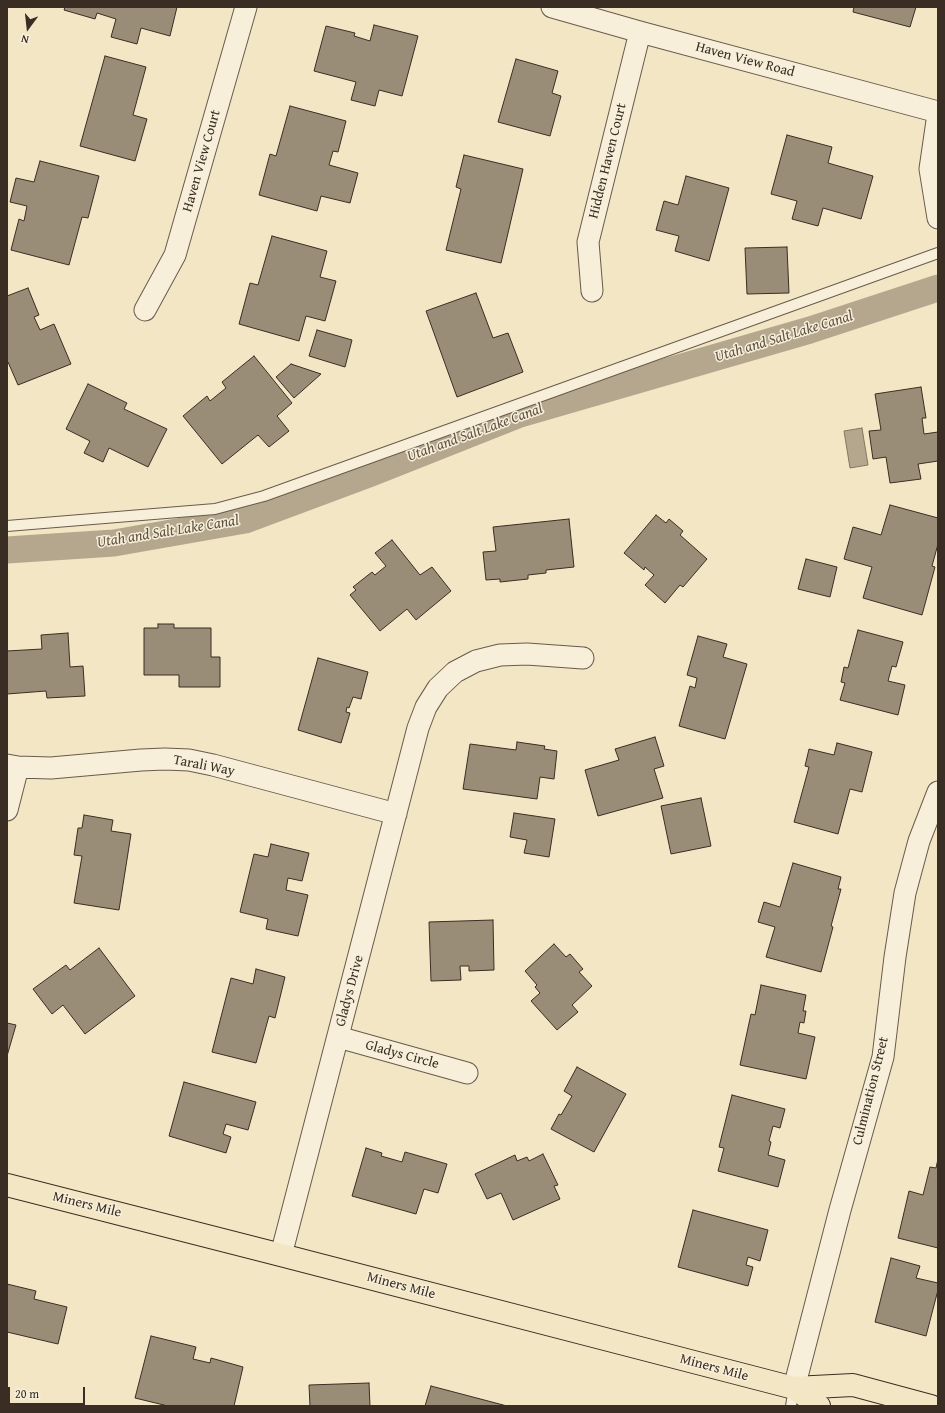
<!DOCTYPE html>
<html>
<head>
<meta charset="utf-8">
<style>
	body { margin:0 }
	#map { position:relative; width:945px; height:1413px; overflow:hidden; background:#f3e6c5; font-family:"Gentium Book Plus",serif }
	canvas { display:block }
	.frame { position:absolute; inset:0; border:8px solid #3a2d23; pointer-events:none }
	.north { position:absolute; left:8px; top:8px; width:40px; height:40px; -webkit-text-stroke:3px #f7efd9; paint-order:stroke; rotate:195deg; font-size:11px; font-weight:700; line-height:16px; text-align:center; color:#3a2d23 }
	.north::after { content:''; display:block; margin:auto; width:14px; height:18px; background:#3a2d23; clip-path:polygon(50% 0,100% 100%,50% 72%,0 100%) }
	.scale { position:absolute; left:8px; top:1387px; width:77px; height:18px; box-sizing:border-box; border:2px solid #3a2d23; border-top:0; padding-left:5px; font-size:12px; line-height:14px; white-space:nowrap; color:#3a2d23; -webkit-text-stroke:3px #f7efd9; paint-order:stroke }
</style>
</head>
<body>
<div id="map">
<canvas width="945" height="1413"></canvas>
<div class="frame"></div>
<div class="north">N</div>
<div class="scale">20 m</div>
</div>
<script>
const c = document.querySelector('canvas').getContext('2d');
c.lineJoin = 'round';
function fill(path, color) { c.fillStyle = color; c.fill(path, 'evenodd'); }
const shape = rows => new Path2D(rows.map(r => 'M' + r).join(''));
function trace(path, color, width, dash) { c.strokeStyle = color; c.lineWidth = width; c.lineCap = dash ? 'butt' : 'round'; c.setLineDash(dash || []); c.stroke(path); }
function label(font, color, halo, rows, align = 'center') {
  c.font = font + ' "Gentium Book Plus",serif'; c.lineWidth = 3; c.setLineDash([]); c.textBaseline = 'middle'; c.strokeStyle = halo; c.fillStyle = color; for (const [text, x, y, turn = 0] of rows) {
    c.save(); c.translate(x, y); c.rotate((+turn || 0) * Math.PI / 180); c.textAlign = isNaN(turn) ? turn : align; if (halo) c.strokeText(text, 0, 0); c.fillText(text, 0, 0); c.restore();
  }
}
const water = shape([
	[862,428,868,465,850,468,844,431,862,428]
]);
fill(water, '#b4a78e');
trace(water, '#837663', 1);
trace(shape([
	[7,550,114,543,245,520,371,473,520,414,810,330,938,288]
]), '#b4a78e', 27);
const building = shape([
	[65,7,177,7,170,36,141,28,137,44,111,37,116,19,97,13,95,19,64,10,65,7],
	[854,7,916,7,910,27,853,12,854,7],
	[374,25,418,36,402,96,379,90,375,106,351,100,356,82,314,71,326,26,355,33,354,36,370,41,374,25],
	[105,56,146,67,133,115,147,119,135,161,80,146,105,56],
	[516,59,558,71,552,93,561,96,550,136,498,122,516,59],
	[290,106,346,121,338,152,333,151,329,165,358,173,350,203,321,196,317,211,259,195,270,154,276,156,290,106],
	[787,135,832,147,828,163,873,176,861,219,823,208,818,226,792,219,797,201,771,194,787,135],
	[464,155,523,169,501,263,446,250,461,189,456,187,464,155],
	[40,161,99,176,88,218,82,217,69,265,11,250,19,219,24,221,27,206,10,202,16,178,34,182,40,161],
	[686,176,729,188,709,261,675,251,679,236,656,230,664,201,678,205,686,176],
	[272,236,327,251,320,277,336,281,325,321,306,316,299,341,239,324,250,283,258,285,272,236],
	[787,247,789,293,747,294,745,248,787,247],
	[28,288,39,315,34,317,40,330,54,324,71,364,18,385,8,362,7,362,7,296,28,288],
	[476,293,493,338,508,333,523,372,457,397,426,311,476,293],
	[317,330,352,340,345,367,309,356,317,330],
	[254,356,292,403,277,416,289,431,269,447,258,435,222,464,183,416,207,396,210,401,226,388,222,382,254,356],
	[291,364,321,374,294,398,276,377,291,364],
	[88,384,127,403,124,409,167,429,148,467,109,448,103,462,84,453,90,441,66,429,88,384],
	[921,387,926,418,922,418,924,434,938,432,938,461,918,464,921,479,890,483,886,457,873,459,869,431,881,430,875,394,921,387],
	[890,505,938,518,938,544,932,566,935,567,922,615,863,598,872,567,844,559,853,527,881,535,890,505],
	[656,515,666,523,669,519,683,531,680,535,707,559,683,587,680,585,665,603,645,585,654,575,645,567,644,570,624,553,656,515],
	[569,519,574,567,546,570,546,573,528,575,528,579,500,582,500,579,486,580,483,552,496,551,493,527,569,519],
	[392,540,420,575,432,567,451,591,416,620,407,609,380,631,350,595,356,590,353,587,372,572,375,575,386,566,375,553,392,540],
	[806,559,837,567,830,597,798,589,806,559],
	[158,624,174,624,174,628,211,628,211,657,220,657,220,687,179,687,179,675,144,675,144,628,158,628,158,624],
	[858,630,903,642,896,667,892,666,888,681,905,685,898,715,840,700,845,683,841,682,844,667,848,668,858,630],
	[68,633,70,667,83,666,85,696,47,698,46,691,7,694,7,651,42,649,41,635,68,633],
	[698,636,727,644,723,657,747,664,725,739,679,726,690,686,695,688,697,678,687,675,698,636],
	[318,658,368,672,361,699,353,697,349,708,347,707,346,712,350,713,341,743,298,730,318,658],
	[655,737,664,766,654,769,663,798,598,816,585,770,619,760,615,749,655,737],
	[517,742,545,746,544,749,557,751,554,779,540,777,537,799,463,789,470,744,516,750,517,742],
	[837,743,872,752,862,792,850,789,838,834,794,822,809,767,805,766,809,749,834,755,837,743],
	[701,798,711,846,671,854,661,806,701,798],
	[514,813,555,819,549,857,524,853,527,840,510,837,514,813],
	[84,815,113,820,111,831,131,834,119,910,74,903,82,856,74,855,78,828,82,828,84,815],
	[271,844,309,853,302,881,288,878,286,890,308,895,298,936,266,929,268,919,240,912,254,854,268,857,271,844],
	[793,863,841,877,838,889,841,889,831,926,833,927,821,972,766,957,775,927,758,922,764,902,780,907,793,863],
	[493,920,494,970,469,971,469,966,460,966,461,980,431,981,429,922,493,920],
	[554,944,566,957,570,954,583,969,579,972,592,986,572,1005,578,1012,557,1030,531,1001,540,993,535,987,537,985,525,971,554,944],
	[99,948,135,996,85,1034,63,1005,52,1014,33,989,66,965,70,970,99,948],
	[256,969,285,977,275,1018,269,1016,256,1063,212,1052,231,978,253,984,256,969],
	[761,985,806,995,803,1011,806,1011,804,1023,800,1022,798,1033,815,1037,806,1079,740,1065,751,1014,755,1015,761,985],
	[7,1023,16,1025,7,1056,7,1023],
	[577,1067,626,1094,594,1152,551,1129,559,1114,561,1115,572,1096,564,1091,577,1067],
	[184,1082,256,1102,248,1130,226,1124,223,1134,231,1137,226,1153,169,1136,184,1082],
	[732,1095,785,1109,780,1128,773,1126,769,1141,771,1142,768,1155,785,1160,778,1187,718,1171,724,1148,719,1147,732,1095],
	[366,1148,382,1153,381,1156,402,1162,405,1152,447,1164,438,1193,424,1189,416,1214,352,1196,366,1148],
	[543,1154,558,1185,554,1186,560,1199,513,1220,501,1193,487,1199,475,1174,515,1155,517,1161,527,1157,529,1161,543,1154],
	[938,1159,938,1248,898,1238,909,1191,923,1195,930,1167,936,1168,938,1159],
	[693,1210,768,1230,760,1261,748,1257,746,1265,753,1267,748,1286,678,1267,693,1210],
	[891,1258,920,1266,916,1278,938,1283,938,1290,926,1336,875,1322,891,1258],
	[7,1284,36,1291,34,1299,67,1307,58,1344,7,1332,7,1284],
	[151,1336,196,1347,193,1359,210,1363,211,1358,243,1367,234,1406,168,1406,135,1398,151,1336],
	[369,1383,370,1406,310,1406,309,1385,369,1383],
	[431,1386,507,1406,425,1406,431,1386]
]);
fill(building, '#9a8d77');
trace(building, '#3a2d23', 1);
const lane = shape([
	[7,526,215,509,264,496,938,253],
	[791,1406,794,1388]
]);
const street = shape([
	[552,7,640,32,938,112],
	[938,114,930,169,938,218],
	[592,291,588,242,640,32],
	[145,310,175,255,246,7],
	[7,765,18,767,51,768,141,760,165,759,189,760,213,765,396,814],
	[7,810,18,767],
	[338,1037,467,1073],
	[281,1255,418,728,426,707,438,688,455,672,476,661,500,655,527,654,583,658],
	[794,1388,840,1210,883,1057,895,957,905,893,919,841,938,792]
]);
const primary = shape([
	[7,1185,281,1255,794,1388,853,1385,931,1406],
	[794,1388,819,1406]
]);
trace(lane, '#685b4c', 12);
trace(street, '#685b4c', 23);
trace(primary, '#3a2d23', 24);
trace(lane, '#f7efd9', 10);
trace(street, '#f7efd9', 21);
trace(primary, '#f3e6c5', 22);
label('14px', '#3a2d23', '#f7efd9', [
	["Haven View Road",745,60,15],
	["Haven View Court",202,161,-74],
	["Hidden Haven Court",608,161,-76],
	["Tarali Way",204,766,11],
	["Gladys Drive",350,991,-75],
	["Gladys Circle",402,1055,15],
	["Culmination Street",871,1091,-76],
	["Miners Mile",87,1205,14],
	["Miners Mile",401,1286,15],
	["Miners Mile",714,1368,15]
]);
label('italic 15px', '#5f5243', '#f7efd9', [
	["Utah and Salt Lake Canal",784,337,-17],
	["Utah and Salt Lake Canal",475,433,-20],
	["Utah and Salt Lake Canal",168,532,-9]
]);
</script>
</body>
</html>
